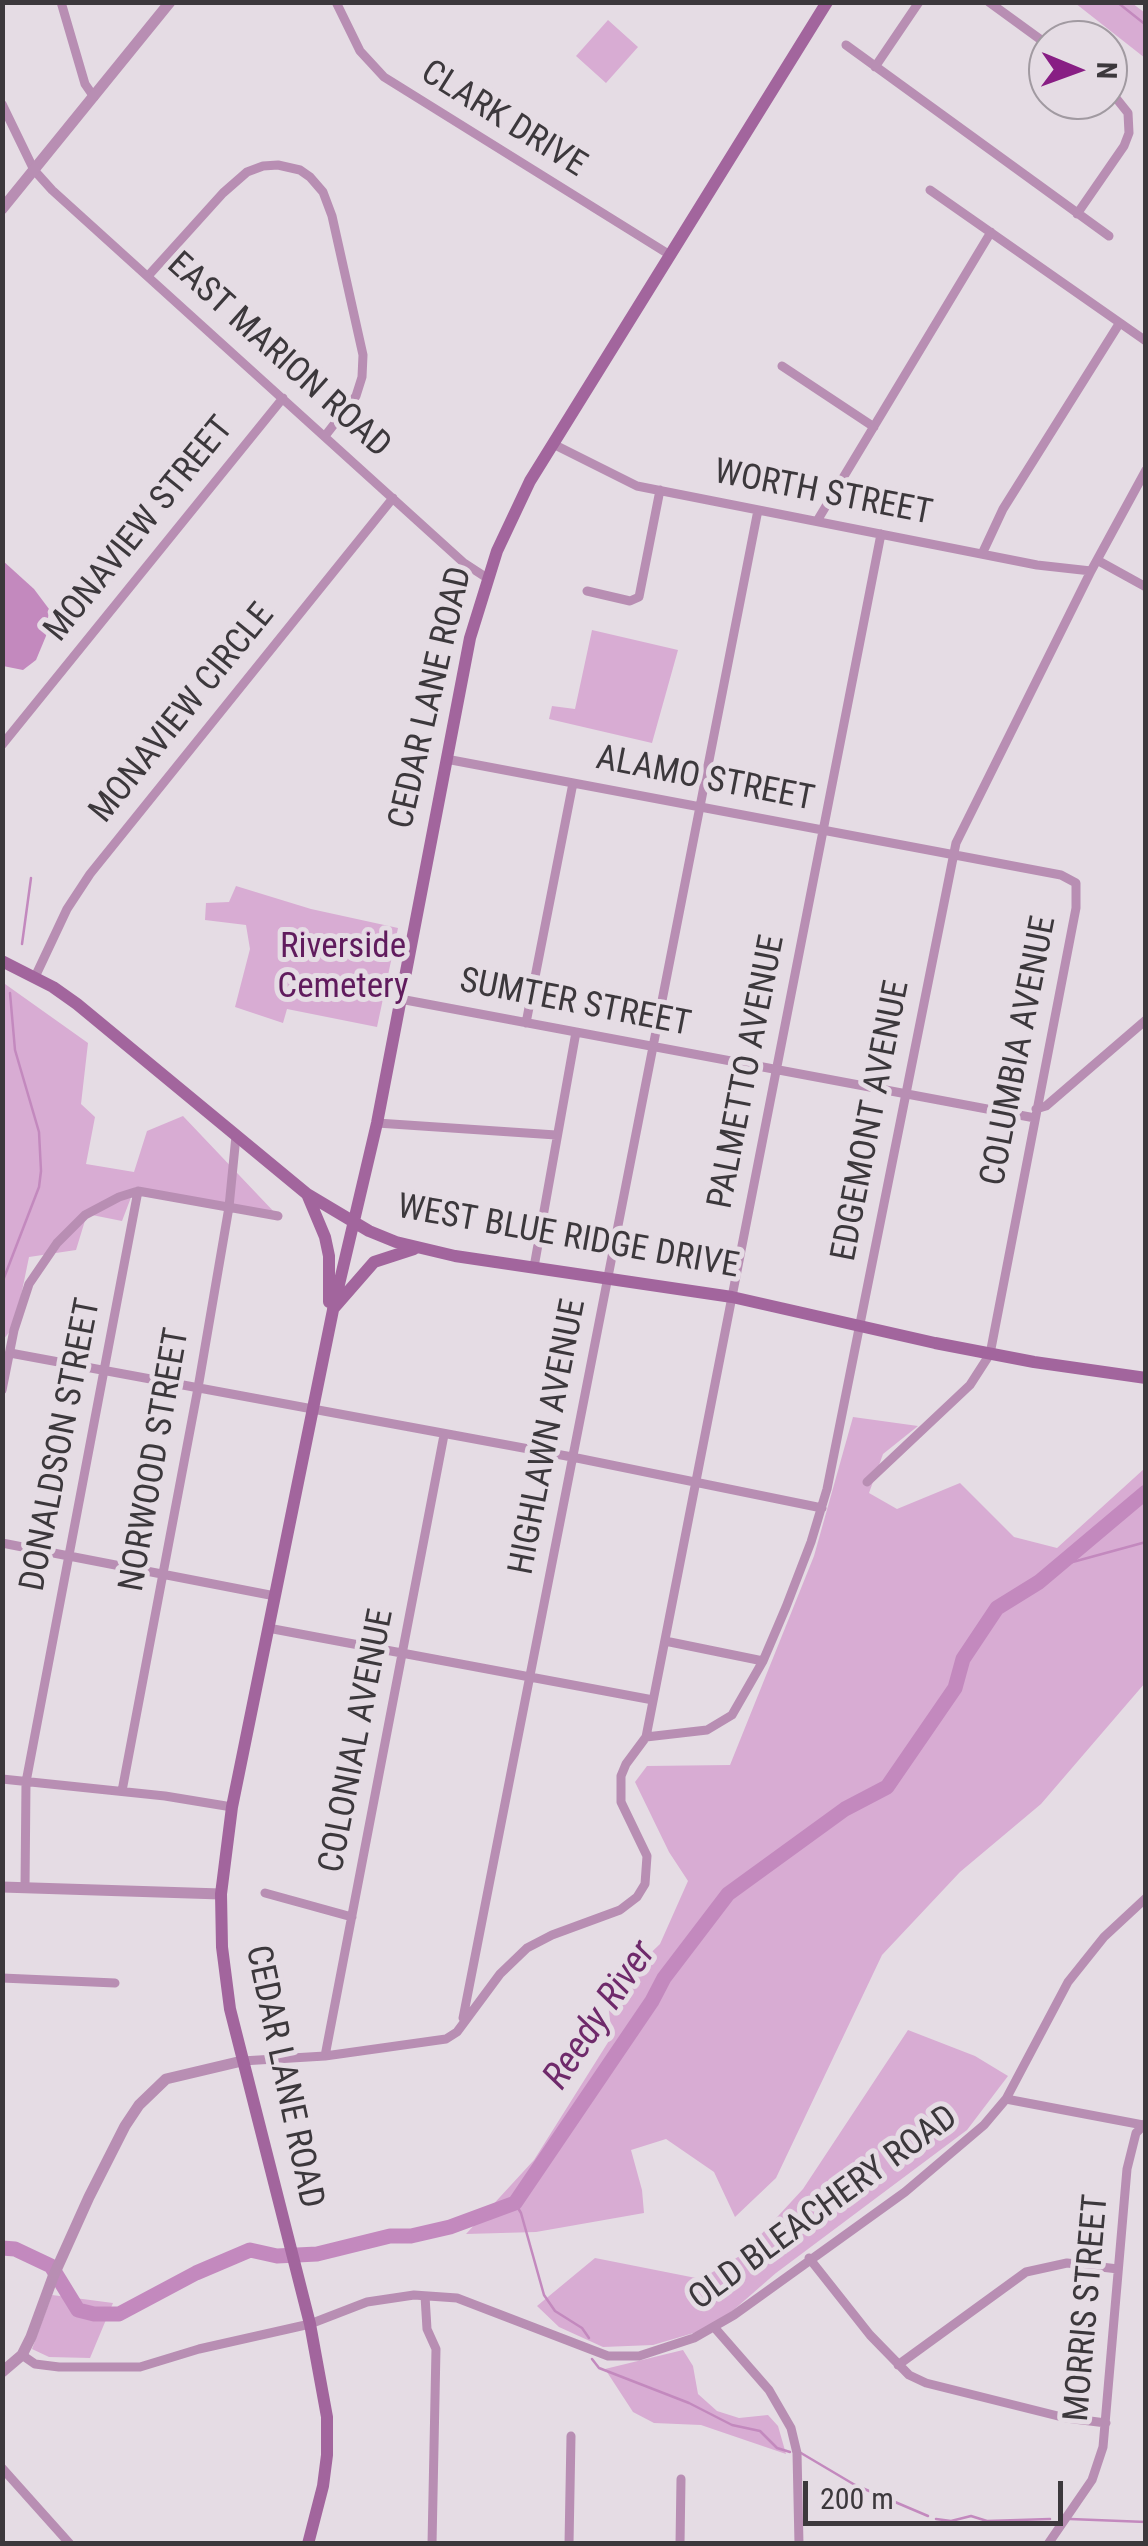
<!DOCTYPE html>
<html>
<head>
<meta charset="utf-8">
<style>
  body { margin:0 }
  #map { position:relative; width:1148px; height:2546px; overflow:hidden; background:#e5dce4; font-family:"Roboto Condensed",sans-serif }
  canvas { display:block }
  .frame { position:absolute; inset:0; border:5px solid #3c383c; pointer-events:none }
  .north { position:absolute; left:1028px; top:20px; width:100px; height:100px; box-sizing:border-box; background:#e5dce4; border:2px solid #a19aa1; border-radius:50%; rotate:91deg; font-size:28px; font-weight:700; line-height:40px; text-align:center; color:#3c383c }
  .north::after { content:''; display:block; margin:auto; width:35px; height:45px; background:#881e84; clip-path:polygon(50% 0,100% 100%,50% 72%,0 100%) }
  .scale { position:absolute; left:803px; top:2481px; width:260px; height:45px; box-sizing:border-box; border:5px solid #3c383c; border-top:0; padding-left:12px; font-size:30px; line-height:35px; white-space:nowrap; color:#3c383c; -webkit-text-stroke:8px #e5dce4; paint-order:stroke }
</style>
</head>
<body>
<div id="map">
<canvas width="1148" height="2546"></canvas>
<div class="frame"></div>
<div class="north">N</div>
<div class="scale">200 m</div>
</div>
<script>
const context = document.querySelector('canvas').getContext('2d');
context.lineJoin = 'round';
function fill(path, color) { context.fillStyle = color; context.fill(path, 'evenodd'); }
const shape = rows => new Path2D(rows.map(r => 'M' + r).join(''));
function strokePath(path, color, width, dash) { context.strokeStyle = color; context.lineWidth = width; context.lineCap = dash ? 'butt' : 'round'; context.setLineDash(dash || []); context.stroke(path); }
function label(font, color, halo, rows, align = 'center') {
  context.font = font + ' "Roboto Condensed",sans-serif'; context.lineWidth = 10; context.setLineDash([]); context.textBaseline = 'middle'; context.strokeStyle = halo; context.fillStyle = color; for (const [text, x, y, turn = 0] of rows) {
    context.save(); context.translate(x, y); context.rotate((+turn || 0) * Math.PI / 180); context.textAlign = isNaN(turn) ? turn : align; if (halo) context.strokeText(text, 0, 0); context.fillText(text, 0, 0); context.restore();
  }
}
fill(shape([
  [1075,3,1132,3,1145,13,1145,58],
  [608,20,638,47,606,83,576,56],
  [592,630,678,650,652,743,549,719,552,706,575,709],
  [236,886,311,909,398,928,377,1027,287,1009,283,1023,235,1007,250,949,246,925,205,920,206,903,229,902],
  [5,984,88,1043,81,1104,95,1117,86,1164,134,1172,147,1131,183,1116,276,1214,135,1187,122,1221,87,1214,76,1250,29,1257,15,1325,3,1340],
  [853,1417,918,1426,883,1454,869,1493,897,1509,960,1483,1014,1537,1057,1548,1145,1468,1145,1683,1041,1804,960,1872,882,1955,776,2178,735,2217,714,2172,666,2139,631,2150,642,2190,644,2213,536,2232,466,2234,534,2160,612,2036,607,1995,660,1944,688,1881,669,1852,635,1782,647,1766,730,1765,814,1556],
  [908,2030,975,2056,1008,2076,967,2130,776,2273,714,2327,653,2345,603,2347,559,2327,537,2306,595,2258,701,2279,743,2254,803,2189],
  [52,2295,113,2303,90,2358,49,2357,32,2349],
  [683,2350,693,2366,698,2394,717,2411,739,2418,768,2415,778,2426,786,2454,701,2425,654,2423,633,2412,605,2369]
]), '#d8acd3');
fill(shape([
  [2,560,34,589,49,609,46,636,36,660,23,670,3,666]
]), '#c389be');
strokePath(shape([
  [1117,2,1146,25],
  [22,944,31,878],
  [2,1283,39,1187,41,1171,39,1132,15,1050,10,993],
  [1058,1566,1146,1542],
  [515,2203,521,2213,544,2295,555,2311,582,2328,589,2338],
  [592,2359,599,2368,689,2403,732,2425,760,2431,777,2448,790,2452],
  [801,2453,855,2485,928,2516],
  [936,2519,951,2521,971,2516,987,2521,1050,2519],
  [1070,2519,1146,2522]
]), '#c389be', 2.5);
strokePath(shape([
  [2,2248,15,2249,51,2266,78,2310,94,2314,119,2314,196,2273,250,2250,277,2256,317,2254,390,2236,411,2236,450,2227,515,2203,652,2001,664,1978,728,1894,845,1809,887,1787,955,1688,963,1659,997,1608,1039,1582,1146,1492]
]), '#c389be', 15);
strokePath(shape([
  [61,2,85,84,94,97],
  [336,2,360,51,384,77,670,255],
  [989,2,1048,45],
  [846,45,1109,236],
  [875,67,919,2],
  [2,104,34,170,52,190,464,563,487,578],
  [930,190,1146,341],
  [1077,214,1124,146,1129,133,1128,113,1108,88],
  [148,276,223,193,247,172,263,166,278,165,300,170,310,177,323,192,332,216,363,355,362,377,356,396,325,436],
  [782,366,874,427],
  [553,444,637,486,1037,565,1091,571],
  [817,521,991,232],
  [982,554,1003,509,1119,324],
  [1097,560,1146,587],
  [587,591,630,601,639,597,660,490],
  [2,745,283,398],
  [446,759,1061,875,1076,883,1076,908,990,1354,970,1385,867,1482],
  [35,977,67,909,90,874,393,498],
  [400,999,1035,1118],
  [526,1023,573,783],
  [1036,1109,1046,1106,1146,1020],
  [377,1123,556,1135],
  [534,1267,576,1032],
  [10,1353,572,1457,822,1508],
  [2,1390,14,1330,29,1284,57,1243,85,1215,119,1197,138,1191,278,1216],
  [2,1543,275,1596],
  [268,1628,653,1700],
  [665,1641,763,1661],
  [646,1737,707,1730,732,1715,763,1661,786,1607,811,1542,827,1489,956,843,1091,571,1146,470],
  [2,1779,165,1796,232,1807],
  [122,1791,198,1388,229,1207,236,1136],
  [25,1888,26,1782,138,1191],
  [265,1893,352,1917],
  [2,1978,115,1983],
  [463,2018,758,510],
  [325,2056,444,1435],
  [242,2061,325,2056,446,2039,457,2032,500,1974,527,1948,552,1935,620,1910,637,1897,645,1884,647,1856,621,1802,621,1776,626,1764,646,1737,881,534],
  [1006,2099,1143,2125],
  [809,2258,870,2335,909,2375,926,2383,1066,2418,1106,2423],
  [425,2296,427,2329,436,2349,432,2544],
  [714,2327,769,2390,791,2428,797,2453,799,2544],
  [22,2355,35,2364,59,2367,140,2367,199,2349,310,2324,367,2302,414,2295,457,2298,608,2356,639,2356,694,2338,734,2315,905,2192,984,2125,1006,2099,1068,1982,1104,1937,1146,1898],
  [898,2365,1026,2272,1067,2263,1118,2269],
  [2,2468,70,2544],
  [569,2544,571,2436],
  [680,2544,681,2479],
  [1048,2544,1092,2480,1103,2447,1127,2169,1136,2133,1146,2123]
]), '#b88eb3', 9);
strokePath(shape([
  [2,209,170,2],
  [2,1887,221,1894],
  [2,2372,22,2355,31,2337,53,2277,89,2197,125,2126,139,2105,166,2079,242,2061]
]), '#b88eb3', 11);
strokePath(shape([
  [2,961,53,987,77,1004,307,1194,369,1231,396,1242,455,1256,732,1297,935,1343,1034,1362,1146,1378],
  [307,1194,325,1237,329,1256,329,1302],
  [333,1309,374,1262,414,1249],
  [308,2544,323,2486,327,2455,327,2417,310,2324,230,2009,222,1947,221,1894,232,1807,333,1310,377,1123,470,638,497,551,530,481,827,2]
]), '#a2659d', 12);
label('35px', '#3c383c', '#e5dce4', [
  ["CLARK DRIVE",503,120,32],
  ["EAST MARION ROAD",278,356,42],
  ["WORTH STREET",823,494,11],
  ["MONAVIEW STREET",140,530,-51],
  ["CEDAR LANE ROAD",432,698,-77],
  ["MONAVIEW CIRCLE",183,714,-51],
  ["ALAMO STREET",705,780,11],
  ["SUMTER STREET",575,1004,11],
  ["COLUMBIA AVENUE",1020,1051,-79],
  ["PALMETTO AVENUE",748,1072,-79],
  ["EDGEMONT AVENUE",872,1121,-79],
  ["WEST BLUE RIDGE DRIVE",568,1238,10],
  ["HIGHLAWN AVENUE",549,1437,-79],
  ["DONALDSON STREET",62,1445,-79],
  ["NORWOOD STREET",156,1460,-80],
  ["COLONIAL AVENUE",358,1741,-79],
  ["CEDAR LANE ROAD",283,2077,78],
  ["OLD BLEACHERY ROAD",824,2209,-36],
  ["MORRIS STREET",1088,2308,-85]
]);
label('35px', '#601b5d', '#e5dce4', [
  ["Riverside",343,948],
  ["Cemetery",343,988]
]);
label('italic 38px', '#6f2a6b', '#e5dce4', [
  ["Reedy River",601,2016,-56]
]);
</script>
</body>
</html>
